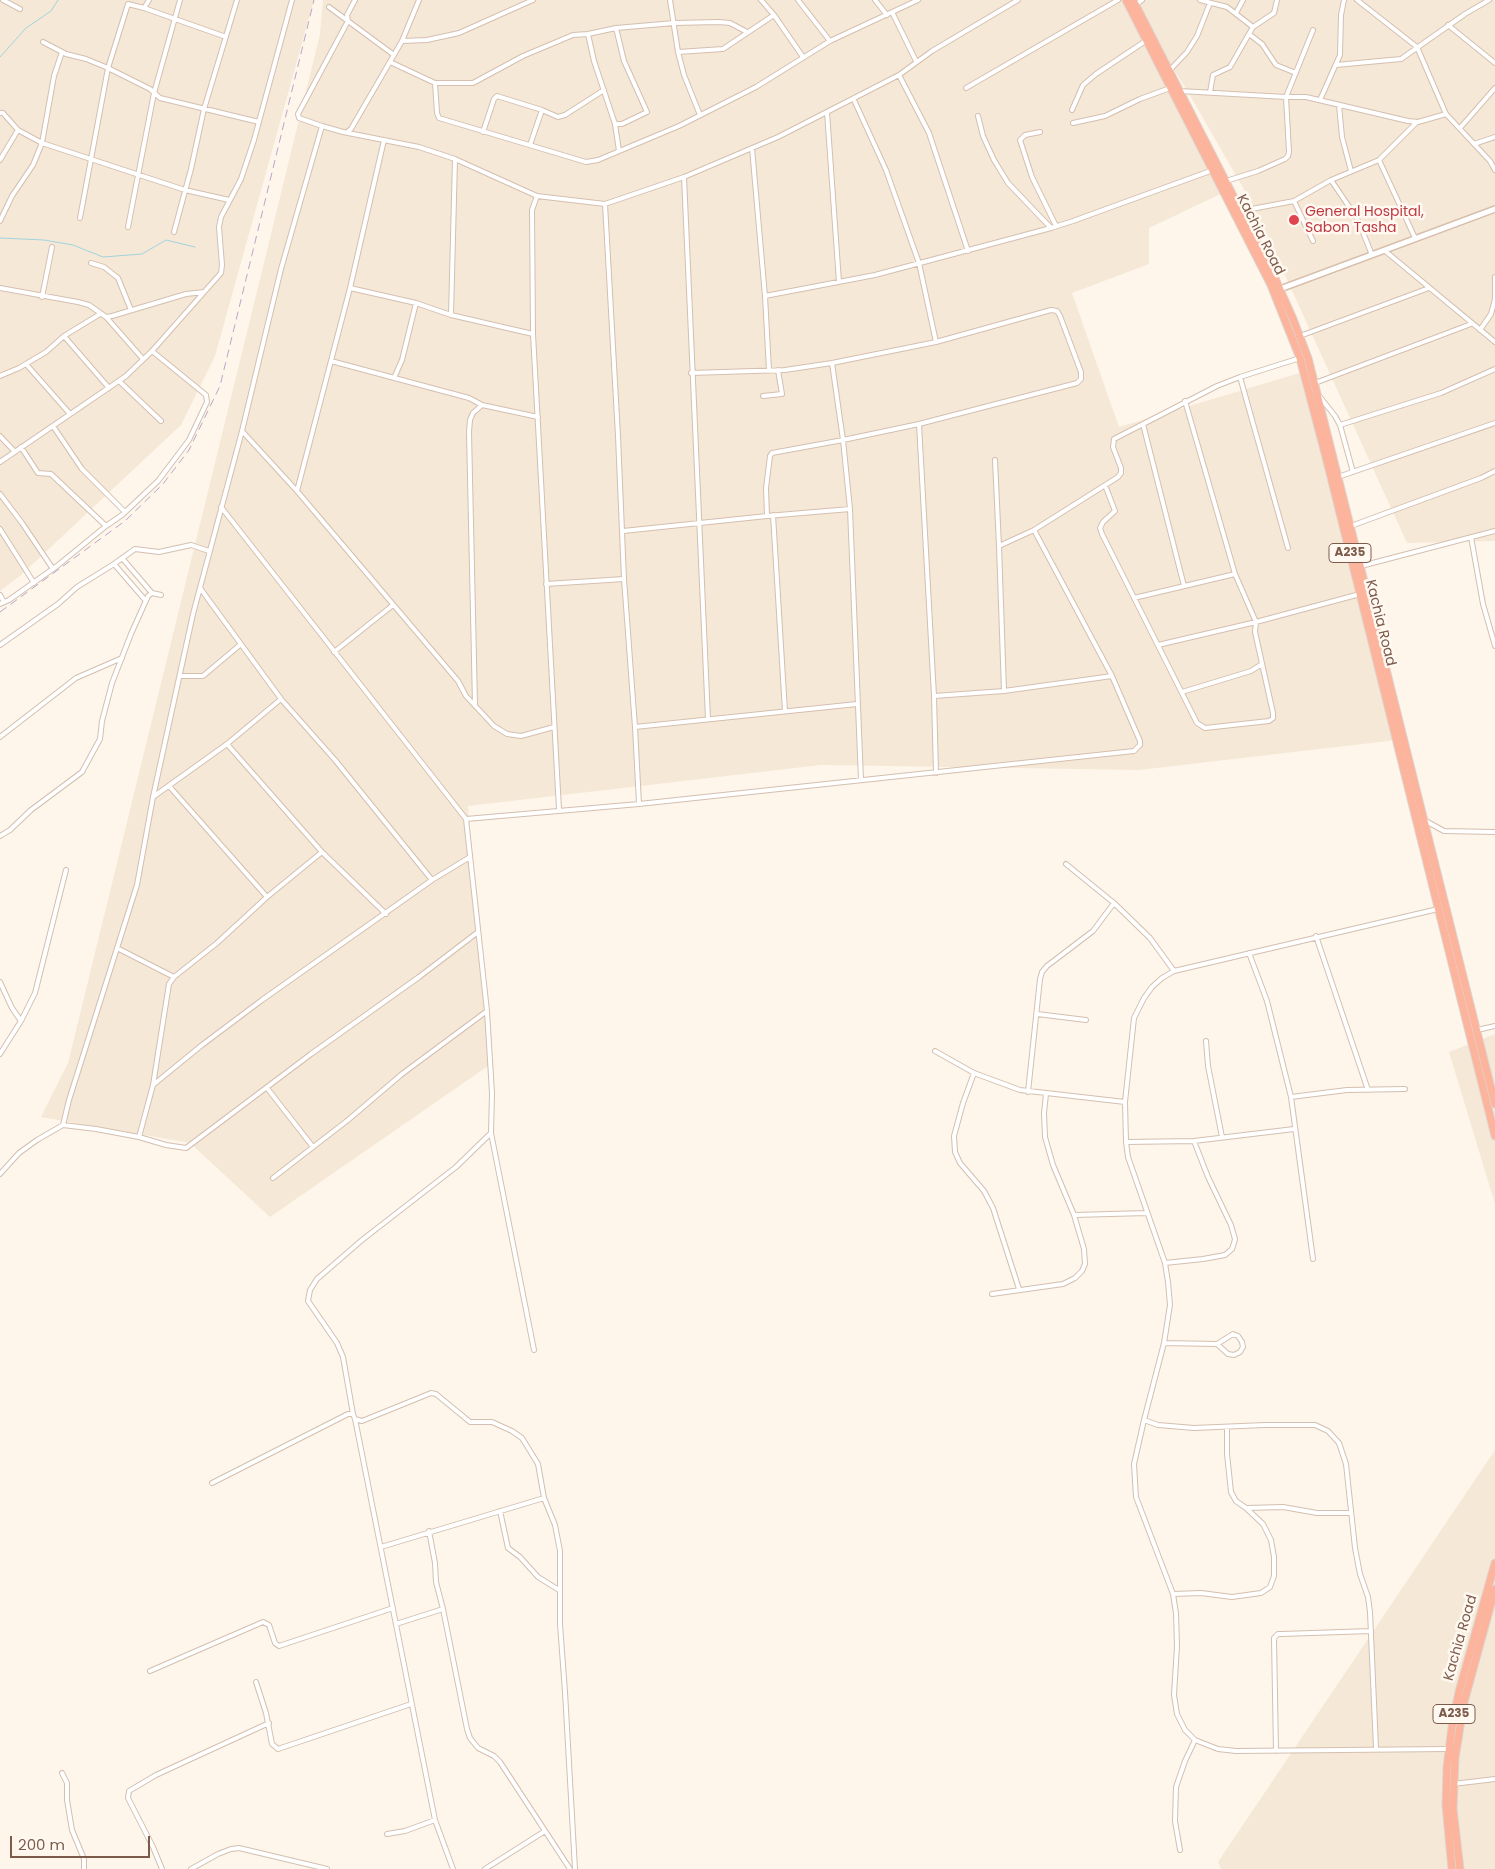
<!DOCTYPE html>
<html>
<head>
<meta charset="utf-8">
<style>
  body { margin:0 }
  #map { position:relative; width:1495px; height:1869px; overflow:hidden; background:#fef6ea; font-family:Poppins,sans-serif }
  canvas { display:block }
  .scale { position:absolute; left:10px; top:1836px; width:140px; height:22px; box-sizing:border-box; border:2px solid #7c5b4a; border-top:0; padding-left:6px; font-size:15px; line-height:18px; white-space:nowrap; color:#7c5b4a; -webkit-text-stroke:4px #fff9f2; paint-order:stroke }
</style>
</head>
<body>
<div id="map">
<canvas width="1495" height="1869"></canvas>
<div class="scale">200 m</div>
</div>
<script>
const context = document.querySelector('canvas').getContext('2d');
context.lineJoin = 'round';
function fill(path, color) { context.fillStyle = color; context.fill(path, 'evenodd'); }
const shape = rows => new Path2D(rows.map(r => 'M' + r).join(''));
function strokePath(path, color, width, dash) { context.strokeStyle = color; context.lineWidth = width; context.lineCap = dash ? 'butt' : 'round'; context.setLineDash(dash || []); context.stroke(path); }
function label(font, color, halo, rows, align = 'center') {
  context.font = font + ' Poppins,sans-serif'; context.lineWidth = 5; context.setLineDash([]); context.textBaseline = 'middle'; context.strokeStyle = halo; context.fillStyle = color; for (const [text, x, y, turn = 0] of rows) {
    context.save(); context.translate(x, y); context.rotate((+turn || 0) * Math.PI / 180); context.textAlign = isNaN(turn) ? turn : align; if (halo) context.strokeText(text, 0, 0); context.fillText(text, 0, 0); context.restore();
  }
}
fill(shape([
  [0,0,314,0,215,356,181,425,21,575,0,591],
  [323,0,1127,0,1233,188,1149,228,1149,264,1072,293,1119,427,1313,369,1397,740,1139,770,821,765,468,806,491,1064,270,1217,190,1143,41,1117,68,1063,320,34],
  [1134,0,1495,0,1495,541,1407,543,1253,205,1188,92,1153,36],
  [1495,1034,1495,1204,1449,1052],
  [1495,1450,1495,1869,1221,1869,1218,1862]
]), '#f6e8d7');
strokePath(shape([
  [0,57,26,28,51,11,58,0],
  [0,238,44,240,73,245,103,257,142,254,166,240,195,247]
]), '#a1d4dd', 1);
const street = shape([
  [3,0,20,9],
  [670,0,678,52,684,75,700,115],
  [761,0,774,15,803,57],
  [798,0,830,41],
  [875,0,887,15],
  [1200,0,1227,7,1253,27],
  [1357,0,1417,47,1446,114,1490,161,1495,170],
  [1135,5,1142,0],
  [329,7,394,55],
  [144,8,149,0],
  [892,12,916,61],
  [1236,13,1243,0],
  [1448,25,1495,63],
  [588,34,594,61,615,124,619,151],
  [1249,34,1262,44,1276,65,1296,73],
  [402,41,427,40,459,33,533,0],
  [43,42,66,54,86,59,108,68,150,89,160,98,259,122],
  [678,52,723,49,774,15],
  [390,62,435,83,473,83,523,56,573,35,588,34,616,28,674,23,719,22,730,23,747,32],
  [1336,65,1401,59,1465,14,1489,0],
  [1170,70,1187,52,1197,36,1210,3],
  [899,75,929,133,968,251],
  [435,83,437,113,439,118,586,162,598,160,679,126,756,87,830,41,918,0],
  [966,88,1118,0],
  [1180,91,1286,97,1306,97,1408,121,1418,122,1446,114],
  [1210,92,1213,75,1230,67,1253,27,1274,13,1277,0],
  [854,100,886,170,919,263,936,342],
  [1320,100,1340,55,1341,15,1344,0],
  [1339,105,1342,137,1351,171],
  [1072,110,1083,85,1096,74,1147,40],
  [827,112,839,282],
  [0,113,3,113,18,130,42,143,185,190,229,200],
  [978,116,983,136,994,160,1008,183,1051,228],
  [1073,123,1105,116,1140,99,1170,88],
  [615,124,622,124,647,112,624,61,616,28],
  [322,126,299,118,298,114,348,21,347,15,355,0],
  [1460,128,1495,88],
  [347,132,351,129,402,41,419,0],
  [483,132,494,99,497,96,542,110,558,117,565,115,604,90],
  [1040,132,1025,135,1020,140,1032,177,1056,226],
  [1474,144,1495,137],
  [530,145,542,110],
  [752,148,765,296,769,370],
  [0,160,18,130],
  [1379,160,1415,238],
  [684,177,708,719],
  [1331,180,1358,220,1372,255],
  [1226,181,1258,171,1285,159,1288,156,1289,152,1286,97,1313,30],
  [537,196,532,210,533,334,559,809],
  [1294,201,1313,241],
  [605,204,618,436,624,579,635,727,639,804],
  [1241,211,1294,201,1331,180,1379,160,1417,122],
  [80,218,108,68,128,4,144,8,226,37],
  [0,221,12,196,33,165,42,143,54,76,62,52],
  [128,227,154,93,180,0],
  [174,232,191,169,204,109,237,0],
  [1384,250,1495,342],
  [91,263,104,267,118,278,131,310],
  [0,288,78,302,89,305,106,317,112,316,186,294,204,292],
  [350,288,416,303,451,315,533,334],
  [765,296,875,275,1051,228,1073,221,1213,170],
  [42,297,52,247],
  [451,315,455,159],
  [106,317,143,359],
  [1480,330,1491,314,1495,299,1495,277],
  [64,336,109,388],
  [1300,336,1429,288],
  [331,361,469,398,482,405,538,417],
  [832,363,843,440,850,509,861,780],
  [26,364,70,414],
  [691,373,785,370,832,363,936,342,1051,310,1057,311,1060,316,1081,372,1081,379,1077,383,919,424],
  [0,376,19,368,46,352,64,336,100,314],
  [1240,377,1288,548],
  [394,378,402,360,416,303],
  [119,381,161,421],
  [1315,383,1471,324],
  [763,396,782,394,778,370],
  [1320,397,1335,416,1340,425,1353,472],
  [1143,424,1184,586],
  [1340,425,1441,393,1495,369],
  [53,426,82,469,125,512],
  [242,431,297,491,458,681,466,696,494,726,507,734,521,736,554,727],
  [0,436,15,452],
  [21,447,38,473,51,474,106,526],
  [995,460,999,546,1004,691],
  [0,462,126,376,152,351,221,273,222,265,219,227,221,217,241,179,254,140,292,0],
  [1338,477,1495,423],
  [1105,485,1115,511,1103,522,1100,528,1102,534,1197,723,1205,728,1269,721,1273,718,1273,713,1255,632,1256,622,1235,574,1185,401],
  [297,491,350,288,384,140],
  [0,494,22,523,53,569],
  [221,507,466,819,639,804,1134,751,1140,745,1140,741,1112,676,1034,530,1118,477,1121,473,1121,468,1113,447,1114,439,1217,386,1240,377,1300,358],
  [773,515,785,711],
  [767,516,766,488,770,456,772,453,843,440,919,424,934,696,936,773],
  [1351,526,1481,478,1495,471],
  [0,529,34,583],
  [623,531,767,516,850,509],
  [1471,537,1483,604,1495,646],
  [999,546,1034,530],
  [122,558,152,593],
  [114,564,135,549,159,552,191,545,209,551],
  [1361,566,1495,531],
  [546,584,624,579],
  [200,588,281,699,335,760,432,880],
  [0,595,4,602],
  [1134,598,1235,574],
  [0,604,9,600,57,566,106,526,122,515,158,481,189,440,207,402,206,395,152,351],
  [0,645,58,604,77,587,114,564,146,601],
  [1158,645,1256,622,1360,594],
  [334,652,393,605],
  [180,676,203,676,241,644],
  [1182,692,1251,671,1262,664],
  [934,696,1004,691,1112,676],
  [475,705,469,432,470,420,473,413,482,405],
  [635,727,857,704],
  [0,737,76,678,122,658],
  [227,744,322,852,386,914],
  [169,786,267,897],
  [153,797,227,744,281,699],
  [466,819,487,1011,492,1093,491,1133,456,1167,362,1240,317,1279,310,1290,308,1301,337,1343,343,1357,353,1414,355,1419,362,1421,431,1393,436,1394,470,1422,492,1422,512,1431,522,1438,538,1464,544,1498,555,1525,560,1551,560,1624,565,1692,575,1869],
  [1424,820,1444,831,1495,832],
  [0,836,10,830,31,810,82,772,100,739,102,721,112,683,131,634,148,596,152,593,161,595],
  [1066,864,1114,903,1150,938,1174,971],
  [1438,909,1174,971,1162,978,1152,987,1144,998,1134,1018,1125,1102,1126,1142,1128,1157,1165,1263,1168,1282,1170,1305,1164,1343,1144,1420,1134,1464,1136,1497,1173,1594,1176,1613,1177,1646,1174,1695,1177,1714,1185,1730,1195,1740,1218,1749,1236,1751,1449,1749],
  [1316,936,1368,1090],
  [117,948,174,977],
  [1249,953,1267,1001,1291,1097,1313,1259],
  [0,982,12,1008,21,1021,0,1054],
  [1037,1014,1086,1020],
  [21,1021,35,993,66,870],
  [1477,1030,1495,1026],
  [1206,1041,1208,1066,1222,1137],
  [935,1051,974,1073,1020,1090,1125,1102],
  [974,1073,963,1103,954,1136,955,1152,960,1163,984,1191,993,1208,1019,1289],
  [153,1085,169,984,174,977,217,943,267,897,322,852],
  [267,1088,313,1147],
  [1028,1092,1040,979,1042,972,1047,966,1093,931,1114,903],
  [1291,1097,1347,1090,1405,1089],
  [63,1125,69,1100,137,885,153,797,193,614,242,431,281,269,322,126,343,132,419,147,455,159,537,196,605,204,684,177,778,137,899,75,932,51,1018,0],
  [491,1133,534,1350],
  [139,1137,153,1085,202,1045,262,1000,432,880,470,857],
  [1126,1142,1194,1141,1294,1129],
  [0,1174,19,1153,37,1140,63,1125,96,1129,139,1137,166,1145,186,1148,311,1054,419,977,478,932],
  [273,1178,348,1120,402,1074,487,1011],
  [1074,1215,1147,1213],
  [1165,1263,1203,1259,1225,1255,1232,1249,1234,1243,1235,1239,1231,1225,1208,1177,1194,1141],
  [992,1294,1063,1284,1075,1278,1082,1271,1085,1264,1084,1249,1074,1215,1053,1165,1045,1137,1044,1113,1046,1094],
  [1164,1343,1217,1344,1233,1334,1238,1336,1242,1342,1243,1347,1240,1352,1234,1355,1228,1354,1217,1344],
  [355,1419,435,1820,453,1869],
  [1144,1420,1158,1425,1194,1428,1265,1425,1315,1425,1328,1431,1339,1443,1346,1464,1355,1548,1360,1574,1368,1597,1370,1612,1376,1748],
  [212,1483,348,1414,353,1414],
  [1246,1508,1283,1507,1317,1513,1351,1513],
  [500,1511,508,1548,520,1557,538,1577,559,1590],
  [429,1531,435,1563,436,1582,443,1609,467,1729,470,1738,478,1748,494,1756,500,1762,570,1869],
  [381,1547,544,1498],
  [1173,1594,1201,1593,1232,1597,1261,1593,1270,1587,1274,1576,1274,1557,1271,1540,1263,1524,1246,1508,1236,1501,1231,1492,1227,1454,1227,1427],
  [396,1624,443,1609],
  [150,1671,263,1622,269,1625,275,1643,279,1646,393,1608],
  [256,1682,266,1713,272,1744,278,1749,411,1704],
  [1276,1751,1274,1638,1278,1634,1282,1634,1371,1631],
  [62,1773,67,1783,67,1800,72,1830,84,1859,84,1869],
  [1453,1784,1495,1779],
  [387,1834,405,1831,435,1820],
  [1180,1850,1175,1821,1176,1787,1185,1761,1195,1740],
  [162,1869,153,1847,128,1798,129,1791,156,1775,269,1723],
  [191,1869,218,1854,231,1849,239,1848,327,1869],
  [485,1869,545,1831]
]);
const secondary = shape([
  [1280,289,1495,209]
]);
const highway = shape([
  [1126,0,1271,285,1300,358,1326,457,1495,1136],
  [1133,0,1273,274,1293,319,1308,358,1495,1104],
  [1452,1869,1446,1805,1447,1767,1452,1727,1459,1692,1495,1563],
  [1460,1869,1453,1809,1455,1758,1464,1702,1495,1589]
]);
strokePath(street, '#d4bfb0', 6);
strokePath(secondary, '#d8bfad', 8);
strokePath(highway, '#ddd4d0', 9);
strokePath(street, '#fff', 4);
strokePath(secondary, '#fff', 5);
strokePath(highway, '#fcb49d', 7);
strokePath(shape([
  [0,612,125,521,163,484,189,450,220,386,314,0]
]), '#b9a5ca', 1, [8, 5]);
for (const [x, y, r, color] of [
  [1294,220,6,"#e0444e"]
]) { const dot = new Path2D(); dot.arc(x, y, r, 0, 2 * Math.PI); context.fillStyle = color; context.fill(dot); strokePath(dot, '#fff9f2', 2); }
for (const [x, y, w] of [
  [1350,553,42],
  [1454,1714,42]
]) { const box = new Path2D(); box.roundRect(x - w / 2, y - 9.5, w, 19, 4); context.fillStyle = '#fff9f2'; context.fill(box); strokePath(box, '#7c5b4a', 1); }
label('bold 12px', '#7c5b4a', null, [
  ["A235",1350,553],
  ["A235",1454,1714]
]);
label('14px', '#be3a42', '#fff9f2', [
  ["General Hospital,",1305,212],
  ["Sabon Tasha",1305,228]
], 'left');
label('14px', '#7c5b4a', '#fff9f2', [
  ["Kachia Road",1260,235,63],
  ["Kachia Road",1380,623,76],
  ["Kachia Road",1461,1638,-74]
]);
</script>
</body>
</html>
